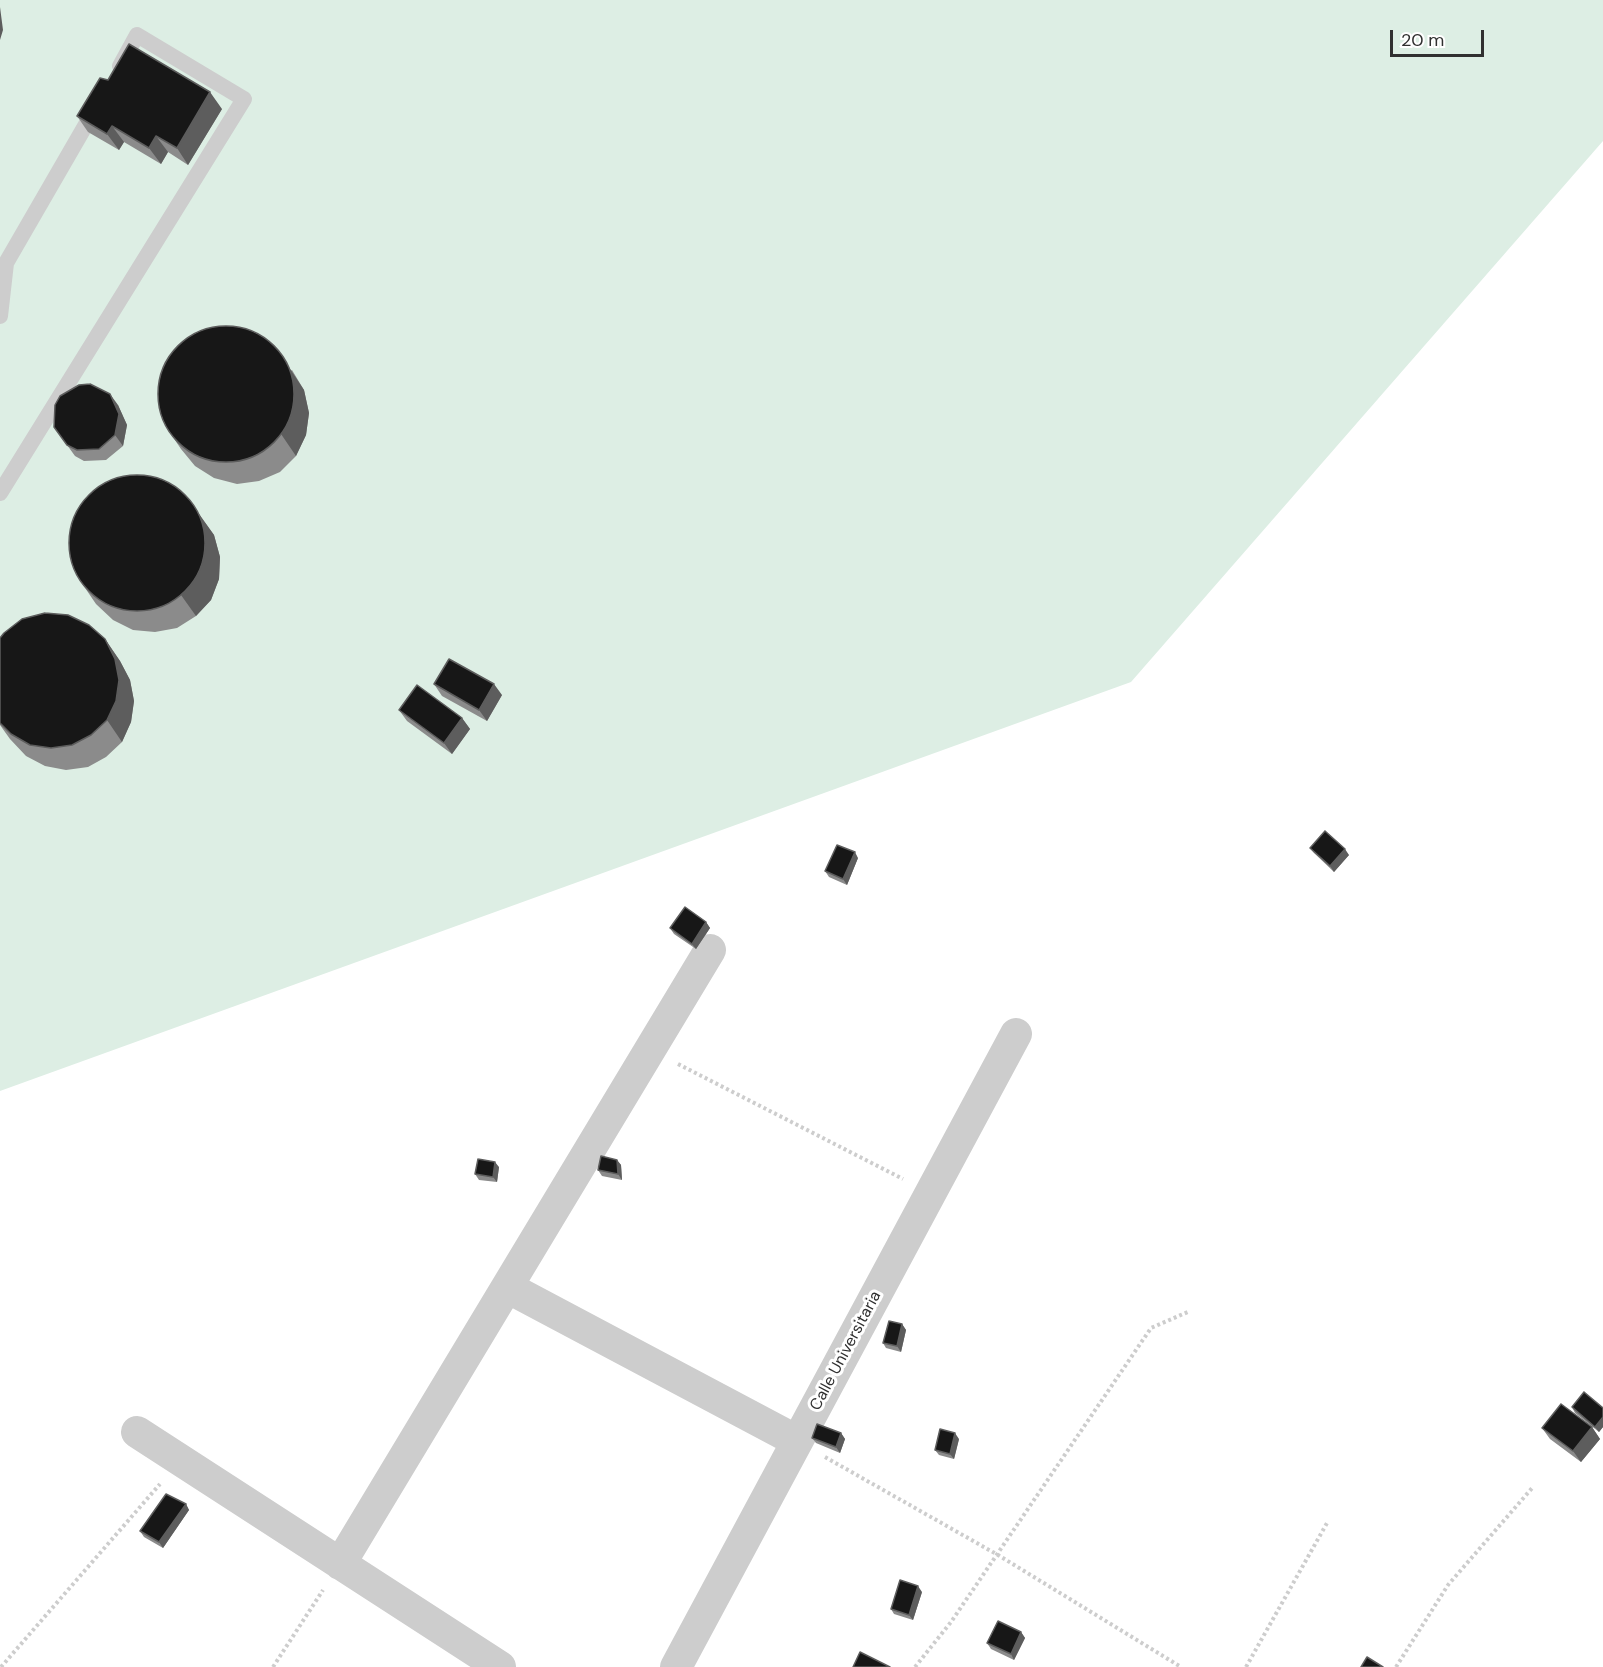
<!DOCTYPE html>
<html>
<head>
<meta charset="utf-8">
<style>
  body { margin:0 }
  #map { position:relative; width:1603px; height:1667px; overflow:hidden; background:#fff; font-family:"DM Sans",sans-serif }
  canvas { display:block }
  .scale { position:absolute; left:1390px; top:30px; width:94px; height:27px; box-sizing:border-box; border:3px solid #303030; border-top:0; padding-left:8px; font-size:18px; line-height:21px; white-space:nowrap; color:#303030; -webkit-text-stroke:4px #fff; paint-order:stroke }
</style>
</head>
<body>
<div id="map">
<canvas width="1603" height="1667"></canvas>
<div class="scale">20 m</div>
</div>
<script>
const context = document.querySelector('canvas').getContext('2d');
context.lineJoin = 'round';
function fill(path, color) { context.fillStyle = color; context.fill(path, 'evenodd'); }
const shape = rows => new Path2D(rows.map(r => 'M' + r).join(''));
function strokePath(path, color, width, dash) { context.strokeStyle = color; context.lineWidth = width; context.lineCap = dash ? 'butt' : 'round'; context.setLineDash(dash || []); context.stroke(path); }
function label(font, color, halo, rows, align = 'center') {
  context.font = font + ' "DM Sans",sans-serif'; context.lineWidth = 6; context.setLineDash([]); context.textBaseline = 'middle'; context.strokeStyle = halo; context.fillStyle = color; for (const [text, x, y, turn = 0] of rows) {
    context.save(); context.translate(x, y); context.rotate((+turn || 0) * Math.PI / 180); context.textAlign = isNaN(turn) ? turn : align; if (halo) context.strokeText(text, 0, 0); context.fillText(text, 0, 0); context.restore();
  }
}
fill(shape([
  [0,0,1603,0,1603,141,1131,682,0,1091]
]), '#ddeee4');
strokePath(shape([
  [678,1064,903,1179],
  [825,1457,998,1555,1181,1667],
  [1,1667,160,1484],
  [273,1667,323,1590],
  [915,1667,951,1622,1151,1328,1190,1311],
  [1246,1667,1327,1523],
  [1396,1667,1448,1585,1533,1487]
]), '#cdcdcd', 4, [3, 3]);
strokePath(shape([
  [0,316,6,263,95,109],
  [0,493,244,99,137,35,120,66]
]), '#cdcdcd', 16);
strokePath(shape([
  [507,1287,797,1441],
  [137,1432,500,1667],
  [340,1564,710,950],
  [676,1667,1016,1034]
]), '#cdcdcd', 32);
fill(shape([
  [222,109,188,165,168,152,161,164,124,142,119,150,88,132,77,116],
  [292,370,304,390,309,413,306,435,296,456,280,472,259,481,237,484,214,478,195,466,181,449,166,427],
  [118,405,127,425,123,446,106,460,84,461,75,456,54,427],
  [199,514,214,535,220,557,219,579,211,600,196,616,177,628,155,632,133,630,113,620,96,604,81,582],
  [0,638,105,639,120,661,130,680,134,701,131,722,122,742,106,757,88,767,66,770,45,766,26,756,10,739,0,725],
  [434,684,502,695,487,721,442,696],
  [399,710,462,718,470,729,452,754,407,721],
  [1310,848,1349,855,1334,872,1314,853],
  [858,858,847,885,829,877,825,871],
  [706,922,710,928,696,949,674,934,670,928],
  [617,1160,621,1165,622,1180,602,1176,598,1170],
  [499,1167,497,1182,479,1180,475,1174],
  [902,1324,906,1330,901,1352,886,1348,883,1343],
  [1572,1407,1603,1408,1603,1427,1599,1432,1575,1413],
  [1592,1427,1600,1439,1581,1462,1550,1439,1542,1428],
  [841,1433,845,1439,840,1453,816,1443,812,1438],
  [959,1439,954,1459,939,1455,935,1450],
  [186,1504,189,1510,163,1548,144,1537,140,1531],
  [922,1592,913,1620,894,1614,891,1609],
  [1021,1632,1025,1638,1014,1660,991,1649,987,1643]
]), '#8b8b8b');
fill(shape([
  [0,7,3,30,0,40],
  [210,92,222,109,188,165,177,148],
  [112,126,124,142,119,150,107,134],
  [156,136,168,152,161,164,149,148],
  [277,349,304,390,309,413,306,435,296,456,281,434],
  [110,394,118,405,127,425,123,446,115,435],
  [199,514,214,535,220,557,219,579,211,600,196,616,181,595],
  [105,639,120,661,130,680,134,701,131,722,122,742,107,720],
  [494,684,502,695,487,721,479,710],
  [462,718,470,729,452,754,444,743],
  [1345,849,1349,855,1334,872,1330,866],
  [855,852,858,858,847,885,843,879],
  [706,922,710,928,696,949,692,944],
  [617,1160,621,1165,622,1180,618,1174],
  [495,1162,499,1167,497,1182,493,1177],
  [902,1324,906,1330,901,1352,897,1346],
  [1603,1417,1603,1427,1599,1432,1595,1427],
  [1592,1427,1600,1439,1581,1462,1573,1451],
  [841,1433,845,1439,840,1453,836,1447],
  [955,1433,959,1439,954,1459,950,1454],
  [186,1504,189,1510,163,1548,159,1542],
  [918,1586,922,1592,913,1620,909,1615],
  [1021,1632,1025,1638,1014,1660,1011,1654]
]), '#5d5d5d');
const building = shape([
  [129,44,210,92,177,148,156,136,149,148,112,126,107,134,77,116,100,78,108,80,129,44],
  '158 394a68 68 0 1 1 136 0a68 68 0 1 1-136 0Z',
  [90,384,110,394,119,414,115,435,99,449,77,450,67,445,54,427,55,405,60,396,79,385,90,384],
  '69 543a68 68 0 1 1 136 0a68 68 0 1 1-136 0Z',
  [45,613,68,615,89,625,105,639,115,659,119,680,116,701,107,720,91,735,72,745,51,748,30,745,11,734,0,723,0,638,4,633,22,619,45,613],
  [449,659,494,684,479,710,434,684,449,659],
  [417,685,462,718,444,743,399,710,417,685],
  [1325,831,1345,849,1330,866,1310,848,1325,831],
  [837,845,855,852,843,879,825,871,837,845],
  [685,907,706,922,692,944,670,928,685,907],
  [601,1156,617,1160,618,1174,598,1170,601,1156],
  [478,1159,495,1162,493,1177,475,1174,478,1159],
  [889,1321,902,1324,897,1346,883,1343,889,1321],
  [1584,1392,1603,1408,1603,1417,1595,1427,1572,1407,1584,1392],
  [1561,1404,1592,1427,1573,1451,1542,1428,1561,1404],
  [817,1424,841,1433,836,1447,812,1438,817,1424],
  [940,1429,955,1433,950,1454,935,1450,940,1429],
  [166,1494,186,1504,159,1542,140,1531,166,1494],
  [900,1580,918,1586,909,1615,891,1609,900,1580],
  [998,1621,1021,1632,1011,1654,987,1643,998,1621],
  [860,1652,890,1667,853,1667,860,1652],
  [1367,1657,1383,1667,1361,1667,1367,1657]
]);
fill(building, '#171717');
strokePath(building, '#5d5d5d', 1.5);
label('16px', '#303030', '#fff', [
  ["Calle Universitaria",846,1351,-62]
]);
</script>
</body>
</html>
